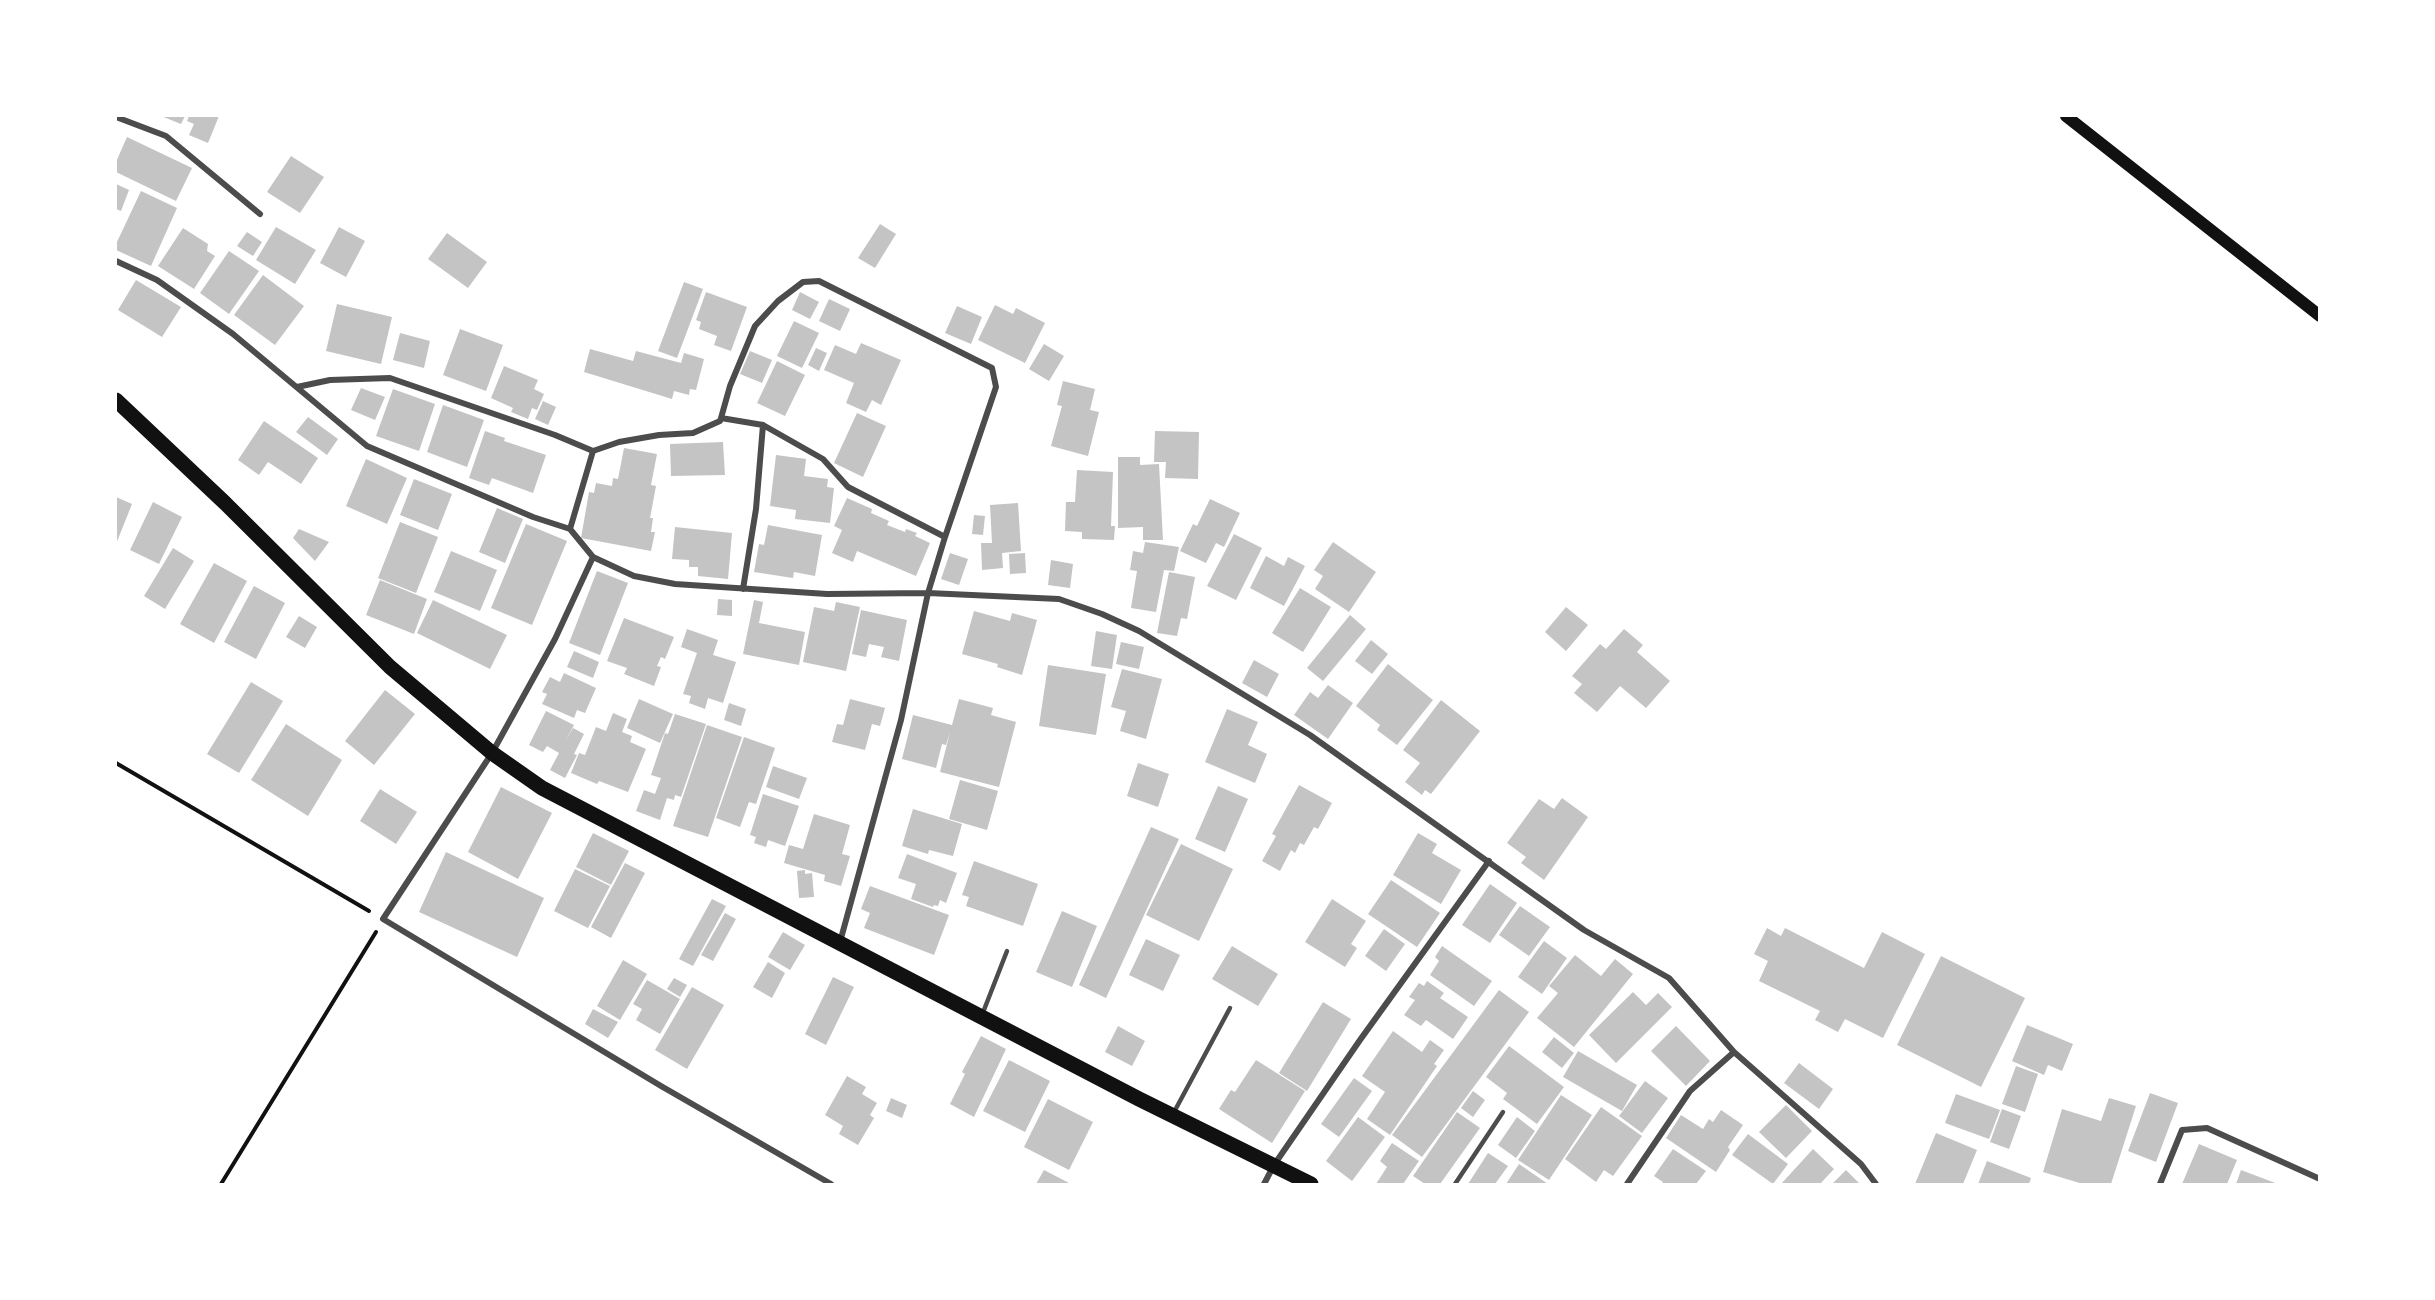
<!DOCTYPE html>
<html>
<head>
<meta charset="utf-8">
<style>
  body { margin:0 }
  #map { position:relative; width:2435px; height:1300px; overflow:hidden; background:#fff; font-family:Cabin,sans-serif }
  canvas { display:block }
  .frame { position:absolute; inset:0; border:117px solid #fff; pointer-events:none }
</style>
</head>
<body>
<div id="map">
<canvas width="2435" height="1300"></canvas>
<div class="frame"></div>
</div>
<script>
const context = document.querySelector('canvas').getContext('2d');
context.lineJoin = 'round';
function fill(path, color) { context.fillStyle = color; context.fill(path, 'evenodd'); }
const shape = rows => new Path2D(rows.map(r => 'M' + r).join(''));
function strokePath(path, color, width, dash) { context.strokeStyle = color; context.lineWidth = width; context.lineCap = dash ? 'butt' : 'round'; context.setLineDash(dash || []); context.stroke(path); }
fill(shape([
  [161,116,185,116,181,124],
  [189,116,219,116,208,143,189,135,194,124,187,121],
  [127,137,192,168,176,201,116,172,116,162],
  [291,156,324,177,300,213,267,192],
  [116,184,129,190,121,211,116,209],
  [141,191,177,208,151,266,116,250,116,244],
  [880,224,896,234,875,268,858,258],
  [276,227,316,250,295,284,256,260],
  [339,227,365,241,346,277,320,263],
  [183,228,208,244,207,251,215,256,194,289,158,266],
  [247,232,262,242,253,256,237,246],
  [447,233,487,262,468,288,428,259],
  [229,251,259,271,229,314,200,293],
  [263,275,304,306,275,345,234,315],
  [136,280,181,307,162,337,118,310],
  [684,282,703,289,677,358,658,351],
  [706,292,747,307,731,351,714,345,717,336,699,329,701,322,696,320],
  [800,292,819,302,810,319,792,310],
  [829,299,850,309,840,331,819,321],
  [337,304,392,317,381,364,326,351],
  [995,305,1013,314,1016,308,1045,323,1025,363,978,340],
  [957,306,982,317,971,344,945,333],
  [794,321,819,333,802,368,777,356],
  [460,329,503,345,486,391,443,375],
  [400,333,430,341,424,368,393,360],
  [861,343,901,360,881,405,872,400,866,412,846,403,854,383,824,370,835,345,856,354],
  [1044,344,1064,356,1049,381,1029,369],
  [816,348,827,353,819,371,808,365],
  [590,349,633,361,636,351,681,363,684,353,704,359,696,390,690,389,689,395,674,391,672,399,584,372],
  [750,351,772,360,762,383,740,374],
  [777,361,805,375,785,416,757,403],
  [504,366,538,380,534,389,544,394,537,410,532,408,528,419,511,412,513,408,491,398],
  [1063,381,1095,389,1090,410,1099,412,1088,456,1051,446,1062,406,1057,405],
  [361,388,385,397,375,420,351,410],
  [393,389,435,404,419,451,376,436],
  [543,401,556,407,548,425,535,419],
  [443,405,484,420,467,467,427,452],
  [857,413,886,426,863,477,834,463],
  [308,417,338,439,327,455,296,432],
  [264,421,318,458,301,484,268,462,259,475,238,460],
  [485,431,505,438,504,441,546,455,533,493,492,478,489,485,469,478],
  [1155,431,1199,432,1198,479,1165,478,1166,462,1154,462],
  [723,442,725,475,671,476,670,444],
  [624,448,657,454,651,485,656,486,650,518,653,518,651,532,655,532,651,551,581,538,589,492,594,493,596,483,612,486,613,478,618,479],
  [776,455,806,459,804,476,828,479,827,487,834,488,830,523,795,519,796,510,770,506],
  [1118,457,1140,457,1140,465,1159,464,1163,540,1143,540,1143,527,1118,528],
  [366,459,407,478,387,524,346,506],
  [1077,470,1113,472,1111,526,1115,526,1114,540,1082,539,1082,532,1065,531,1066,502,1075,502],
  [414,479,452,494,438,530,400,515],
  [116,497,132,504,116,544],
  [847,498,872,509,871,513,889,521,887,525,905,532,906,529,917,533,915,536,930,543,916,576,857,551,853,562,832,553,842,530,834,526],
  [1210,499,1240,513,1224,547,1216,543,1206,563,1180,551,1193,524,1197,526],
  [153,502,182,517,159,564,130,550],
  [1018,503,1021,551,1002,553,1003,568,982,570,981,543,992,543,990,505],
  [497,508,523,519,505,563,479,552],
  [974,515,985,516,983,535,972,534],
  [400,522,438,537,416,593,378,578],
  [526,524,567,541,532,625,491,608],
  [768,525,822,535,815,576,794,572,793,578,754,572,759,544,764,545],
  [675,527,732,533,728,579,698,576,698,567,689,567,689,560,672,559],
  [299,529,329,542,315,561,293,538],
  [1234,534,1262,548,1236,600,1207,586],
  [1145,542,1179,547,1174,571,1164,570,1156,612,1131,608,1137,571,1130,570,1133,551,1143,553],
  [1333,542,1376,572,1349,612,1315,589,1323,576,1314,570],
  [173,548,194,561,165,609,144,596],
  [451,551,497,570,480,611,434,592],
  [950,553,968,559,959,585,941,579],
  [1025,553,1026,573,1010,574,1009,554],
  [1266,556,1284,566,1288,557,1305,566,1284,606,1250,588],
  [1051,560,1073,564,1070,588,1048,585],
  [214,563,247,581,214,643,180,624],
  [597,571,628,583,600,655,569,643],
  [1169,572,1195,577,1187,619,1181,618,1177,636,1157,633],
  [380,580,427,599,414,634,366,615],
  [254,586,285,603,256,659,224,642],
  [1300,588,1331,607,1303,652,1272,633],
  [718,599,732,600,732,616,717,615],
  [433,600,507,635,490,669,417,633],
  [754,600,763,602,759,623,805,632,799,665,743,654],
  [836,602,860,607,846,671,803,662,814,607,834,611],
  [1566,607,1588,625,1566,651,1545,632],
  [861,610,907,620,899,661,881,657,884,647,869,644,866,657,852,654],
  [974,611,1010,621,1012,613,1037,620,1022,675,997,667,998,664,962,654],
  [1350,615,1366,629,1323,681,1307,668],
  [299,616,317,627,305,648,286,637],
  [624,618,674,637,665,659,661,657,657,666,661,667,654,686,624,674,627,668,607,661],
  [687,629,718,640,713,655,736,662,723,703,708,698,705,709,689,703,691,696,683,694,697,653,681,647],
  [1624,629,1643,645,1637,652,1670,681,1646,708,1620,686,1597,712,1574,693,1582,684,1572,676,1600,644,1606,649],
  [1096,631,1117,635,1112,669,1091,666],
  [1371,640,1388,654,1372,674,1355,661],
  [1121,642,1144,647,1139,669,1116,664],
  [574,651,599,662,593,678,567,667],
  [1254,660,1279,674,1267,697,1242,683],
  [1388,664,1433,700,1397,745,1377,730,1380,725,1356,706],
  [1048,665,1106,674,1096,735,1039,726],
  [1122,669,1162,679,1146,739,1120,731,1126,711,1111,707],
  [564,673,596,688,585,713,577,710,574,718,542,704,547,694,542,692,550,677,560,682],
  [251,682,283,701,239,773,207,754],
  [1328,685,1353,703,1328,739,1294,715,1310,692,1318,698],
  [385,690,415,714,374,765,345,741],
  [639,699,673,714,660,743,627,728],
  [850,699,885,708,880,726,872,724,865,750,832,742,837,724,843,725],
  [959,699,993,708,991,715,1016,722,999,787,940,772,950,732,946,745,942,744,936,768,902,759,913,715,952,725],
  [1441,700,1480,731,1431,794,1425,790,1422,795,1405,782,1420,763,1403,750],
  [729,703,746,709,741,726,724,720],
  [1227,709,1258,722,1248,745,1267,754,1255,783,1205,762],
  [546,711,574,725,565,742,573,728,584,734,574,754,577,755,565,778,550,770,559,753,547,746,543,752,529,745],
  [613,713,627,719,622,732,632,736,630,742,646,749,628,792,599,781,597,784,571,773,579,753,585,755,596,727,606,731],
  [675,714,706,724,681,797,675,795,674,800,667,798,660,820,636,811,644,790,655,794,661,778,651,775,665,733,668,734],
  [286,724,342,760,308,816,251,780],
  [707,725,742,737,708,837,673,826],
  [744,737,775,748,756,804,749,802,740,827,716,818],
  [1138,763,1169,774,1158,807,1127,796],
  [773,766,807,778,799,799,766,787],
  [960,780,998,791,987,830,949,819],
  [1299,785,1332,803,1318,829,1314,827,1304,845,1300,843,1295,853,1291,850,1280,871,1262,861,1276,836,1272,834],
  [1218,786,1248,799,1225,852,1195,839],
  [501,787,552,813,518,879,468,852],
  [380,789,417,812,396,844,360,821],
  [763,794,799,806,785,846,768,840,766,847,754,843,756,837,750,835],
  [1562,798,1588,817,1544,880,1521,863,1526,857,1507,843,1539,799,1554,809],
  [913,809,962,824,953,856,929,850,928,854,902,846],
  [814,814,850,825,842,854,850,856,841,886,824,881,825,875,784,863,789,845,803,849],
  [1151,827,1179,839,1106,998,1079,985],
  [593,833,629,851,611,885,576,867],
  [1418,833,1437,844,1432,853,1461,870,1441,904,1393,875],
  [1181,844,1233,869,1199,941,1146,915],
  [446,852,544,898,517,957,419,912],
  [907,854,957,873,946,903,940,900,938,906,934,905,933,907,911,899,916,884,898,878],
  [974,861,1038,884,1023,926,966,906,969,897,962,895],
  [625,863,645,873,611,938,591,927],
  [575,869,610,886,588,928,554,911],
  [805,870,805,874,812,873,814,897,799,898,797,871],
  [1391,880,1440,913,1417,947,1368,914],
  [1490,884,1517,903,1490,943,1462,925],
  [870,886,949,915,934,955,864,928,870,913,861,909],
  [712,899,726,906,693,966,679,959],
  [1332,899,1366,921,1351,944,1357,948,1345,967,1305,942],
  [1520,906,1550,927,1529,956,1499,935],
  [1062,911,1097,926,1072,987,1036,972],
  [725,913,736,919,713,961,701,955],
  [1767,928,1781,936,1785,928,1864,968,1882,932,1925,954,1883,1038,1845,1019,1838,1032,1815,1020,1820,1011,1759,981,1768,961,1754,954],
  [1384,929,1405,944,1386,971,1365,956],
  [783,932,805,945,790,970,768,957],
  [1146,939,1180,955,1163,991,1129,975],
  [1544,941,1567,958,1542,994,1518,977],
  [1232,946,1278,974,1258,1006,1212,979],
  [1442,946,1492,981,1474,1006,1430,975,1439,961,1435,957],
  [1575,955,1601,976,1615,959,1633,974,1574,1047,1537,1018,1558,993,1549,986],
  [1941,956,2025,998,1981,1087,1897,1045],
  [623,960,647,974,620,1020,597,1006],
  [768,962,785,973,772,998,753,987],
  [833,977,854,987,826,1045,805,1034],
  [674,978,687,985,680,997,667,989],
  [647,980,680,999,660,1034,636,1020,642,1009,633,1004],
  [1427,981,1444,993,1440,998,1468,1017,1453,1039,1426,1020,1421,1026,1404,1015,1415,1000,1409,997,1419,983,1424,986],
  [692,987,724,1005,687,1069,655,1050],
  [1499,990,1529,1012,1422,1157,1392,1135],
  [1633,992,1646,1005,1658,993,1672,1007,1616,1063,1589,1035],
  [1323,1002,1351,1019,1307,1091,1279,1073],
  [593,1009,618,1022,608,1038,585,1024],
  [2027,1025,2073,1044,2062,1071,2048,1065,2044,1075,2012,1061],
  [1118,1026,1145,1041,1132,1066,1105,1052],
  [1676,1026,1710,1061,1686,1086,1651,1051],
  [1393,1031,1422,1052,1430,1040,1444,1050,1434,1064,1437,1066,1390,1135,1367,1119,1385,1092,1362,1076],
  [981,1036,1006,1049,974,1117,950,1104,965,1074,962,1072],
  [1554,1037,1574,1053,1562,1068,1542,1052],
  [1509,1046,1564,1087,1537,1124,1503,1099,1507,1093,1486,1077],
  [1578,1051,1637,1085,1622,1111,1563,1077],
  [1009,1060,1050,1081,1025,1132,983,1111],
  [1256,1060,1305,1091,1272,1143,1219,1109,1231,1090,1235,1092],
  [1799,1063,1833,1089,1819,1109,1784,1083],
  [2016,1066,2038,1074,2025,1112,2002,1104],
  [847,1076,866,1087,862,1094,877,1103,870,1115,874,1118,858,1145,839,1134,843,1126,825,1115],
  [1354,1078,1372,1091,1339,1137,1321,1124],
  [1645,1081,1668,1098,1642,1133,1619,1116],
  [1473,1091,1485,1100,1473,1117,1461,1108],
  [2150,1093,2178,1103,2156,1162,2128,1151],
  [1956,1094,2000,1110,1989,1139,1945,1123],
  [1561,1095,1592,1115,1549,1180,1518,1160],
  [891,1098,907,1105,902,1118,886,1111],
  [2109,1098,2136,1106,2111,1184,2083,1184,2043,1172,2062,1109,2101,1121],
  [1048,1099,1093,1122,1069,1170,1024,1147],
  [1786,1105,1812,1131,1786,1158,1759,1132],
  [1601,1107,1642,1136,1613,1176,1604,1170,1596,1182,1565,1159],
  [2002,1109,2021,1116,2009,1149,1990,1142],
  [1721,1110,1743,1125,1728,1147,1730,1150,1716,1172,1666,1138,1681,1115,1703,1129,1709,1119,1713,1122],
  [1457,1112,1480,1128,1440,1184,1425,1184,1413,1176],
  [1358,1117,1385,1137,1352,1181,1326,1161],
  [1517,1117,1535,1131,1516,1158,1498,1145],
  [1936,1133,1977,1150,1963,1184,1915,1184],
  [1748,1134,1788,1164,1773,1184,1732,1155],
  [1392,1143,1419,1161,1403,1184,1376,1184,1387,1167,1380,1161],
  [2199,1144,2237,1160,2227,1184,2182,1184],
  [1673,1149,1706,1171,1696,1184,1661,1184,1663,1182,1654,1176],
  [1813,1149,1834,1169,1820,1184,1781,1184],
  [1488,1153,1508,1166,1495,1184,1468,1184],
  [1987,1161,2031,1178,2029,1184,1978,1184],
  [1519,1164,1548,1184,1506,1184],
  [1044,1170,1071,1184,1036,1184],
  [1846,1170,1860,1184,1832,1184],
  [2241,1170,2278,1184,2236,1184]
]), '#c4c4c4');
strokePath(shape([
  [116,763,369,911],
  [221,1184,376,932]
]), '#111', 4);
strokePath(shape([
  [982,1015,1007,951],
  [1173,1114,1230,1008],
  [1455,1184,1503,1112]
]), '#4c4c4c', 4.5);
strokePath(shape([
  [116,117,166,136,260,214],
  [116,261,157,280,233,334,367,446,533,517,570,529,593,557,634,576,675,584,827,594,928,593,1059,599,1102,614,1139,631,1310,735,1584,930,1669,978,1734,1052,1861,1164,1876,1184],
  [297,387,330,380,390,378,555,435,593,451],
  [763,425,823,459,848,487,945,537],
  [570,529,593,451,619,442,659,435,693,433,720,421,721,418],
  [593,557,555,639,492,753,383,919,661,1086,831,1184],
  [743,589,756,509,763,425,721,418,730,386,755,326,778,301,803,282,819,281,992,368,996,387,945,537,928,593,901,720,840,942],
  [1264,1184,1274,1165,1360,1040,1489,861],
  [1627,1184,1690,1091,1734,1052],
  [2160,1184,2182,1130,2207,1128,2320,1179]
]), '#4c4c4c', 6);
strokePath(shape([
  [2066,116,2320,316]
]), '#111', 12);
strokePath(shape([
  [116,400,225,503,390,667,492,753,542,788,1139,1099,1311,1184]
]), '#111', 15);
</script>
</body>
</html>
